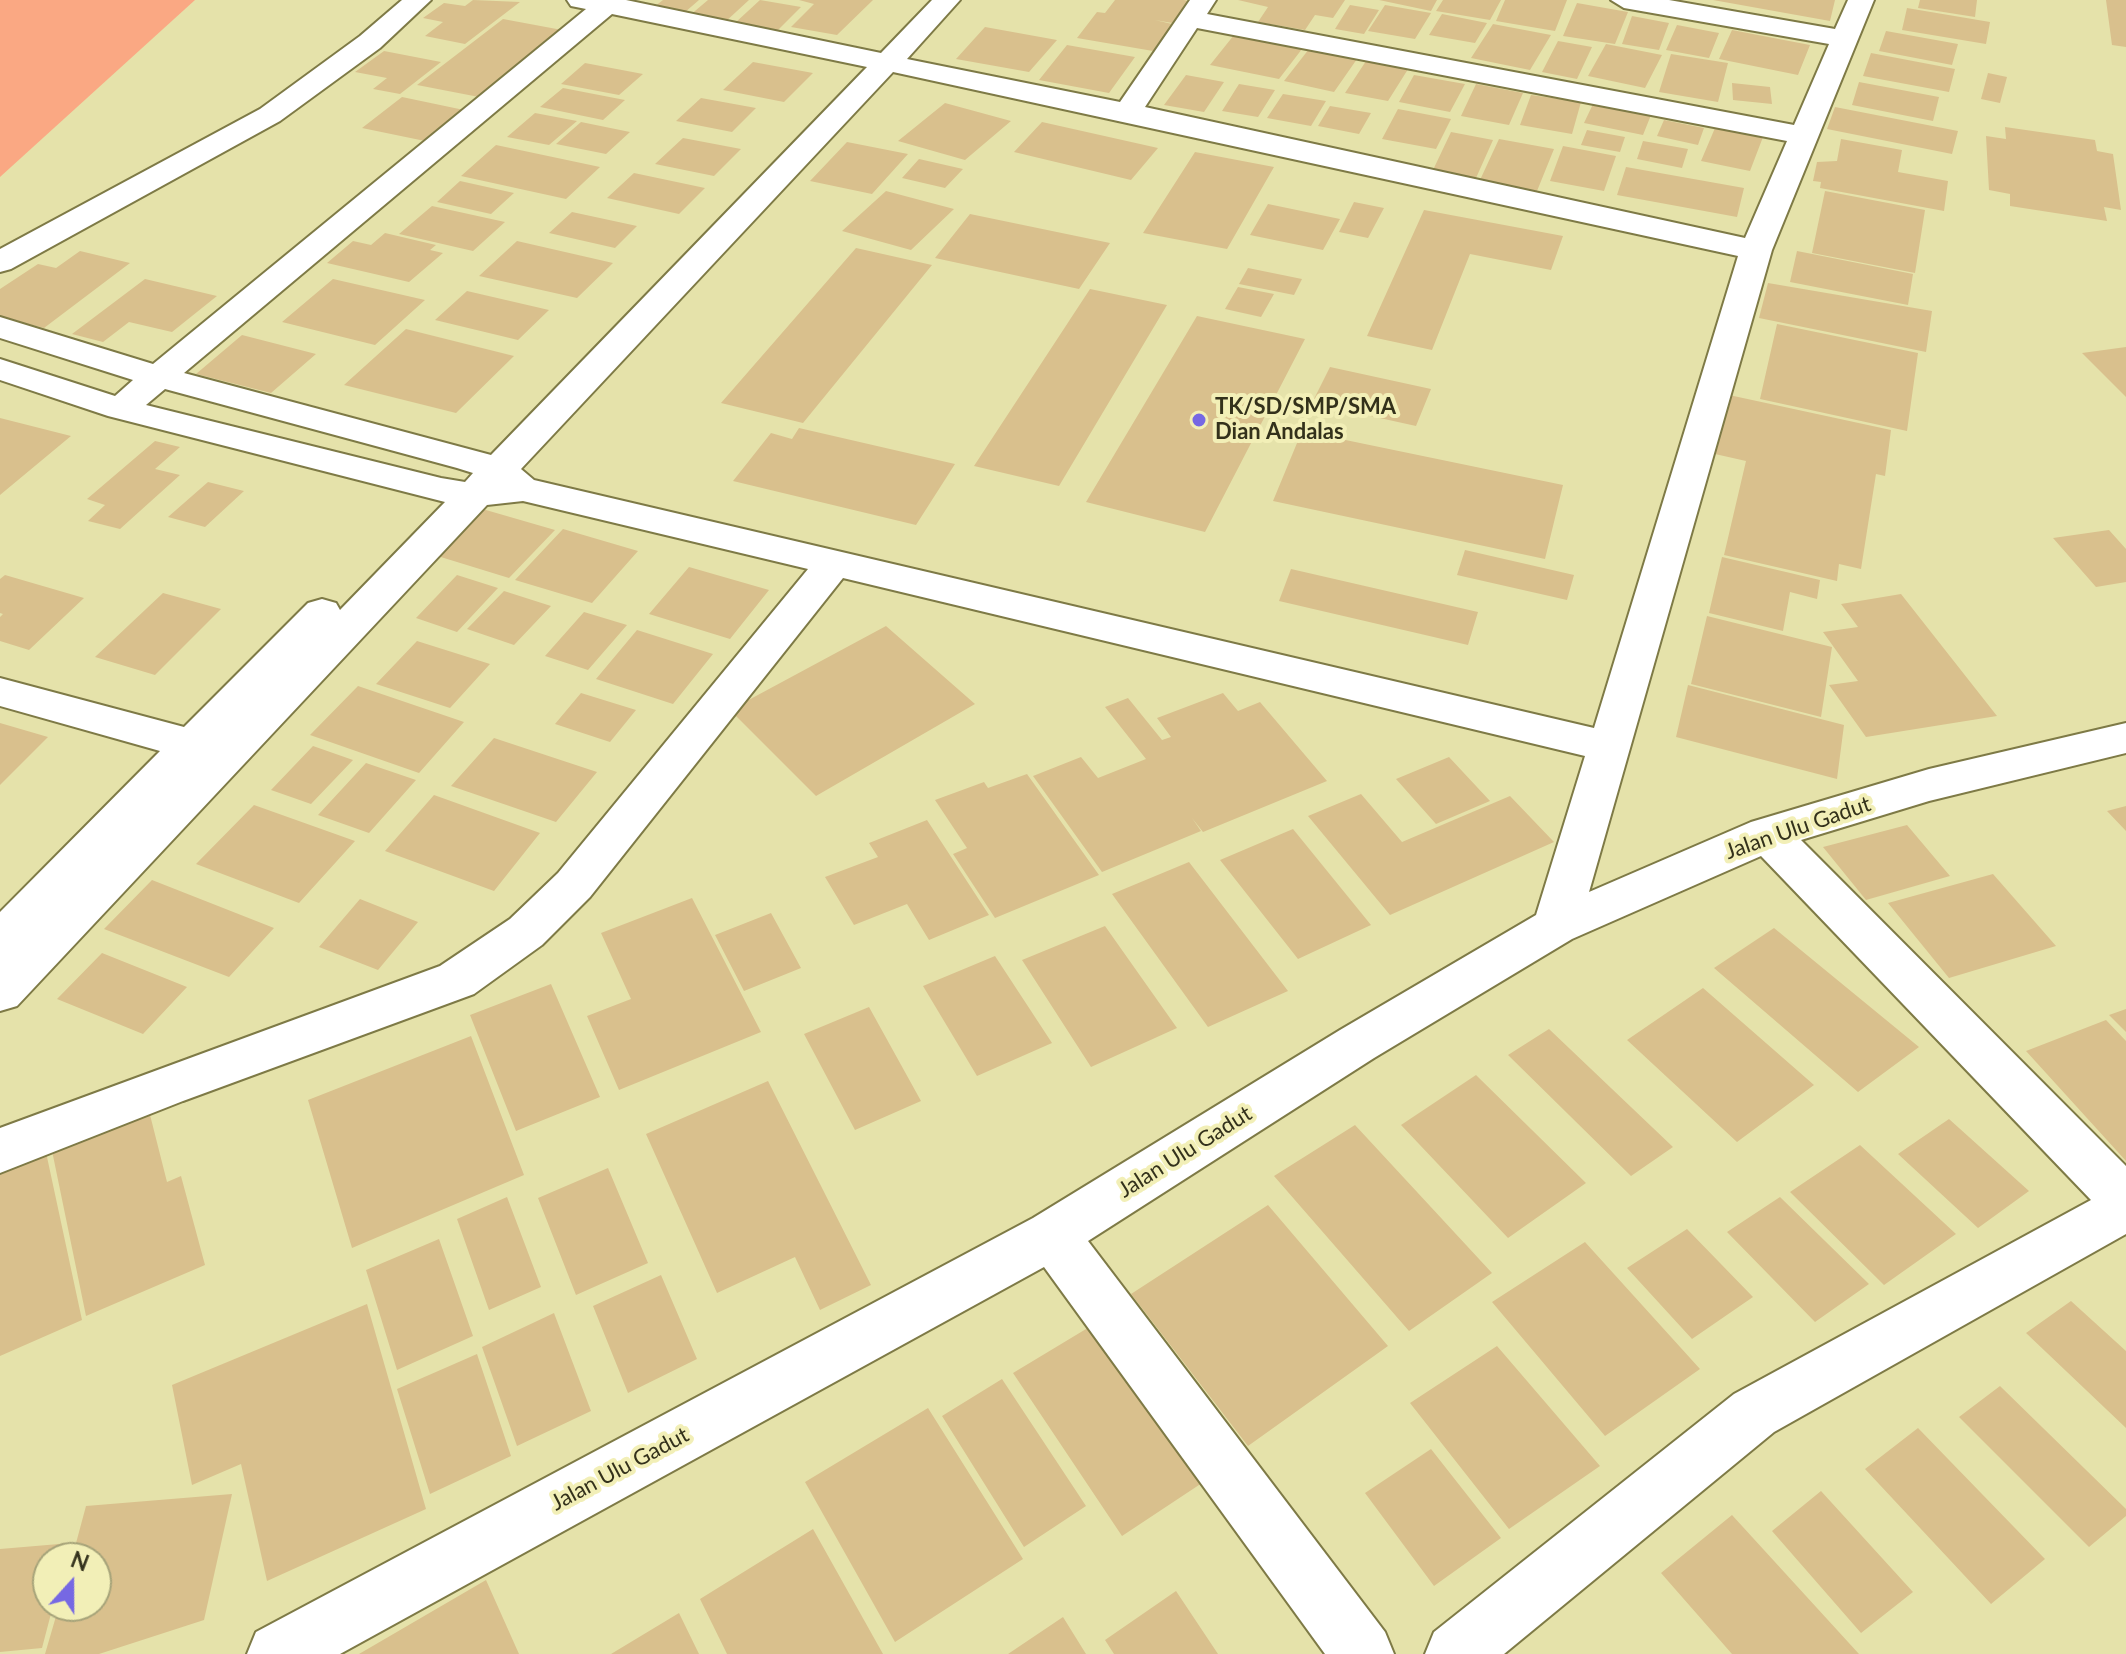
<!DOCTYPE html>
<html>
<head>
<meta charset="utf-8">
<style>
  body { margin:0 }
  #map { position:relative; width:2126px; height:1654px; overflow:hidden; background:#e5e2aa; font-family:Lato,sans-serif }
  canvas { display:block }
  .north { position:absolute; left:32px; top:1542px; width:80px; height:80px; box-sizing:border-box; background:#f2efb7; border:2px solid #a6a379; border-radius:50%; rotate:21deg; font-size:22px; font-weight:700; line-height:32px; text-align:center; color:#33311b }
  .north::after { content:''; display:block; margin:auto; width:28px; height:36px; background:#7668e3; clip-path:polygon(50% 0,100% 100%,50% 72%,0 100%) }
</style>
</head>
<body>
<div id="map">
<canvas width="2126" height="1654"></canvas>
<div class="north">N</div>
</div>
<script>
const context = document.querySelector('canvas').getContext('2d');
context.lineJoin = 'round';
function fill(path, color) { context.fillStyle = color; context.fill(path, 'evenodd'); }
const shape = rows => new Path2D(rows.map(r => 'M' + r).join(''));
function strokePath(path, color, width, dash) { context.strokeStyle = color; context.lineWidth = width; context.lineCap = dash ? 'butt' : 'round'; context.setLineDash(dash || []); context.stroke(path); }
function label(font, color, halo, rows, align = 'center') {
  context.font = font + ' Lato,sans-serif'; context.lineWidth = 8; context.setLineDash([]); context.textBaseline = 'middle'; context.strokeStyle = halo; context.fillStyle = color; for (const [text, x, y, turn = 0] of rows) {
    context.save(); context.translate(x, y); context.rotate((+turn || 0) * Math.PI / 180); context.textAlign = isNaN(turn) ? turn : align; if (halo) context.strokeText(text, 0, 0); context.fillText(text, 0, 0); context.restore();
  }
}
fill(shape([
  [0,0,195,0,0,177]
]), '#faa883');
fill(shape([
  [473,0,520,2,465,44,425,36,443,22,423,18,444,3,465,6],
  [663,0,699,0,684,13,654,7],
  [708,0,749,0,724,23,689,16],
  [760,0,801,7,777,31,735,23],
  [799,0,873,0,837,35,791,27,814,4],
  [1115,0,1184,0,1188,1,1172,23,1155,20,1172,24,1153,51,1077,38,1097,12,1105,13],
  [1238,0,1345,0,1333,18,1315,15,1305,30,1258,22,1268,7],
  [1379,0,1437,0,1431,11],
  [1443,0,1501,0,1490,20,1436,11],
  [1505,0,1567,0,1555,31,1496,21],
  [1713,0,1835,0,1830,21],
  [1920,0,1977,0,1975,17,1918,8],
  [2106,0,2126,0,2126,47,2112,45],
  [1577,3,1628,12,1615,44,1563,36],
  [1350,5,1379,10,1364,34,1335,29],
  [1385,5,1431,13,1415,39,1368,31],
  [1907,8,1990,22,1986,44,1902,30],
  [1442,14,1487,23,1475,43,1429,35],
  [1632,16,1669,23,1659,50,1622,44],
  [503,19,562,30,479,97,417,85],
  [1493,24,1551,35,1530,70,1471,58],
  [1677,25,1719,33,1709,58,1666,50],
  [985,27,1057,40,1029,72,956,59],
  [1732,30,1810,45,1798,75,1719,59],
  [1886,31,1958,44,1952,65,1879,51],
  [1234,35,1302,49,1279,79,1210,65],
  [1558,41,1592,47,1577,79,1542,72],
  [1606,44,1662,55,1645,88,1588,76],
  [1067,45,1135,57,1109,93,1039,80],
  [1309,49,1357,59,1334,92,1284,81],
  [384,51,441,62,400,94,373,89,387,78,355,72],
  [1871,53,1955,69,1949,92,1863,76],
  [1671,54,1728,63,1718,102,1659,92],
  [1368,58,1410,66,1388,101,1345,93],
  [753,62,813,73,784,102,723,90],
  [585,63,643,74,619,95,561,84],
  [1988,73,2007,77,2000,103,1981,99],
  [1186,75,1224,82,1204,112,1164,105],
  [1414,75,1465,84,1450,112,1399,102],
  [1859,82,1939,97,1933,121,1852,105],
  [1732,83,1770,87,1772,104,1733,100],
  [1239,84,1275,90,1258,117,1222,111],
  [1476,84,1523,93,1509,125,1461,116],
  [563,88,625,100,603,120,540,107],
  [1283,94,1326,101,1311,126,1267,118],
  [1531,95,1581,102,1572,134,1520,125],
  [402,97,464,110,425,141,362,128],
  [701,98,756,108,732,132,676,121],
  [945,103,1011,121,965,160,898,141],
  [1593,104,1651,115,1643,135,1584,123],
  [1330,106,1371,113,1359,134,1318,126],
  [1835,107,1958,131,1952,154,1827,129],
  [1398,109,1451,119,1436,149,1382,139],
  [535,113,577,121,549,145,507,137],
  [1664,120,1704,128,1698,145,1657,136],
  [581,122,630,132,606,154,556,144],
  [1042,122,1158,148,1131,180,1014,152],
  [2005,127,2095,140,2097,151,2113,154,2121,210,2104,207,2107,221,2010,206,2010,194,1989,190,1986,136,2006,139],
  [1715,128,1763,137,1750,171,1701,161],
  [1587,130,1625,137,1620,152,1581,145],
  [1451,132,1493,140,1476,178,1433,170],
  [683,138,741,149,714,176,655,164],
  [1499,139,1554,149,1537,191,1480,180],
  [1841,139,1902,150,1898,172,1948,181,1944,211,1820,188,1821,182,1813,181,1817,162,1837,161],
  [1643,141,1688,149,1682,168,1637,159],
  [847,142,908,154,872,194,810,181],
  [496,145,600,167,566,199,461,176],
  [1563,146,1616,156,1604,191,1550,181],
  [1195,152,1274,167,1227,249,1143,233],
  [919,159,963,169,945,188,902,178],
  [1626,167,1744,188,1737,217,1617,195],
  [634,173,705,188,679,214,607,198],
  [460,181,514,193,491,214,437,202],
  [886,191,954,209,911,250,842,231],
  [1825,191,1925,210,1915,273,1812,253],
  [1354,202,1384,208,1368,238,1339,232],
  [1268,204,1340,219,1323,250,1250,235],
  [432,206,505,222,473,251,399,234],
  [1424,210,1563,236,1551,270,1470,254,1432,350,1367,336],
  [572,212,637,226,615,248,549,233],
  [970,214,1110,243,1079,289,935,258],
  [385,233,436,245,430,250,443,253,409,282,327,263,353,241,371,245],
  [517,241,613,263,577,298,479,276],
  [856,248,932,265,803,423,721,403],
  [80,251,130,263,44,328,0,317,0,289,38,264,56,268],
  [1797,251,1913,274,1908,305,1790,282],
  [1248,268,1302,279,1294,295,1239,284],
  [145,279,217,296,172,332,129,322,103,342,72,334],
  [333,279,425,300,375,345,282,322],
  [1768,283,1932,311,1926,352,1759,318],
  [1238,287,1274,294,1261,317,1225,309],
  [1090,289,1167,305,1059,486,974,466],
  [467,291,549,310,518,340,435,320],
  [1197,316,1305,339,1205,532,1086,502],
  [1777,324,1918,353,1907,431,1760,399],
  [406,329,514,356,456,413,344,385],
  [242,335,316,354,271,393,196,374],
  [2126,347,2126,397,2082,353],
  [1330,367,1431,389,1416,426,1312,403],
  [1729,395,1891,430,1885,476,1876,474,1861,569,1839,564,1837,581,1724,555,1746,461,1715,454],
  [0,418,71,436,0,495],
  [799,428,955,464,916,525,733,481,771,433,792,439],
  [1302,431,1563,485,1545,559,1273,501],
  [155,441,180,447,155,469,180,475,120,529,88,521,105,505,87,499],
  [208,482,244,491,205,527,168,517],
  [479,508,555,530,509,578,431,554],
  [563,529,638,551,592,603,515,580],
  [2109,530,2126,549,2126,582,2096,587,2053,538],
  [1465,550,1574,575,1567,600,1457,575],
  [1722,557,1820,580,1817,599,1790,592,1783,631,1709,613],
  [689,567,769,590,730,639,649,614],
  [1291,569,1478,612,1468,645,1279,601],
  [5,575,84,598,29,650,0,641,0,617,3,614,0,613,0,579],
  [457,575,498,588,457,632,416,618],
  [504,591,551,606,514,645,467,629],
  [163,593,221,609,155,675,95,657],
  [1901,594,1997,716,1866,737,1829,685,1858,681,1823,632,1858,627,1841,604],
  [584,612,627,625,588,670,545,656],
  [1707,616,1832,647,1821,717,1691,684],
  [886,626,975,704,816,796,730,710],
  [637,630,713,654,673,704,596,679],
  [417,641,490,664,450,708,376,684],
  [1688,685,1844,725,1837,779,1676,737],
  [358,686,464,722,419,773,310,735],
  [581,693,636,710,610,742,555,724],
  [1223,693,1238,711,1260,702,1327,781,1203,832,1192,818,1201,831,1102,872,1033,776,1081,757,1098,778,1146,759,1105,707,1128,698,1162,740,1171,737,1157,718],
  [0,723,48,737,0,785],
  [494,738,597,772,556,822,451,786],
  [313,746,353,760,311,804,271,790],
  [1449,757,1490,801,1436,824,1396,779],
  [366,763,416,780,369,833,318,815],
  [1027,774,1099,875,995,918,953,854,967,848,935,800,984,782,988,788],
  [1361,794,1402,842,1510,796,1554,842,1390,915,1308,816],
  [434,795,540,833,494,891,385,851],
  [254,805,355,841,299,903,196,864],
  [2126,806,2126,831,2107,811],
  [927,820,989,915,929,940,907,904,854,925,825,877,878,857,869,843],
  [1907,825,1950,876,1866,900,1823,847],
  [1293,829,1371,925,1298,959,1220,860],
  [1189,862,1288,991,1208,1027,1112,894],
  [1993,874,2056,946,1949,978,1888,903],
  [152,880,274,928,229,977,104,929],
  [692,898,761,1032,619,1090,587,1016,631,999,601,933],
  [360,899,418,922,378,970,319,947],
  [771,913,801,968,744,991,715,935],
  [1105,926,1177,1028,1091,1067,1022,960],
  [1774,928,1919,1047,1858,1092,1714,968],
  [102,953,187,987,143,1034,57,999],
  [995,956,1052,1043,977,1076,923,986],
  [551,984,600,1097,516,1131,470,1015],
  [1703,988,1814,1085,1737,1142,1627,1040],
  [869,1007,921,1101,855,1130,804,1034],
  [2126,1009,2126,1032,2109,1015],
  [2106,1020,2126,1041,2126,1161,2026,1051],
  [1549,1029,1673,1147,1631,1176,1508,1055],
  [471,1036,524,1175,352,1248,308,1100],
  [1476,1075,1586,1183,1508,1238,1401,1125],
  [768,1081,871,1285,820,1310,795,1257,717,1293,646,1134],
  [147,1103,167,1182,181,1176,205,1265,86,1316,50,1141],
  [1949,1119,2029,1191,1978,1228,1898,1154],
  [1355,1125,1492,1273,1409,1331,1274,1176],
  [44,1143,82,1320,0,1356,0,1161],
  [1860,1145,1956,1234,1884,1285,1790,1192],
  [608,1168,648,1263,576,1295,538,1198],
  [507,1197,541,1287,489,1310,457,1219],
  [1780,1197,1869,1284,1815,1322,1727,1232],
  [1268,1205,1388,1346,1248,1446,1131,1294],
  [1687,1229,1753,1297,1692,1339,1627,1268],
  [439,1239,473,1336,397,1370,366,1270],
  [1585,1242,1700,1369,1605,1436,1492,1302],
  [661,1275,697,1359,628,1393,593,1306],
  [2071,1301,2126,1351,2126,1428,2026,1333],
  [367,1304,426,1509,267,1581,241,1464,192,1485,172,1385],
  [554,1313,591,1411,517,1446,482,1347],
  [1091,1326,1202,1483,1122,1536,1013,1373],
  [1497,1346,1600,1466,1509,1529,1410,1403],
  [477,1354,511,1456,430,1494,397,1389],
  [1002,1379,1086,1506,1024,1547,942,1416],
  [2000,1386,2126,1509,2126,1516,2089,1547,1959,1417],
  [928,1408,1023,1559,895,1642,805,1482],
  [1918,1428,2045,1559,1991,1604,1865,1469],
  [1431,1449,1501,1538,1434,1586,1365,1493],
  [1821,1491,1913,1592,1861,1633,1772,1531],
  [232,1494,204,1620,99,1654,45,1654,59,1606,96,1606,96,1558,72,1558,86,1506],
  [1732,1515,1859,1654,1732,1654,1661,1573],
  [813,1529,883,1654,727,1654,700,1599],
  [71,1543,67,1558,48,1558,48,1606,53,1606,42,1648,0,1652,0,1549],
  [486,1580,519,1654,359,1654],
  [1176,1591,1218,1654,1114,1654,1105,1640],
  [679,1613,699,1654,611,1654],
  [1063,1617,1086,1654,1008,1654]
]), '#d9c08d');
const minor = shape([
  [402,0,431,0,380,48,280,121,11,269,0,272,0,249,260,109,360,36,402,0],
  [567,0,626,0,881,53,932,0,960,0,907,59,1120,102,1190,0,1216,0,1207,14,1794,125,1829,44,1624,8,1611,0,1669,0,1835,29,1848,0,1874,0,1772,250,1589,892,1751,822,1929,769,2126,723,2126,753,1929,801,1801,840,2126,1166,2126,1234,1774,1432,1504,1654,1425,1654,1434,1632,1734,1394,2091,1200,1761,856,1572,939,1374,1058,1088,1241,1385,1632,1394,1654,1325,1654,1044,1267,340,1654,247,1654,256,1632,1033,1218,1340,1030,1536,915,1585,756,843,578,590,897,542,945,474,994,183,1101,0,1173,0,1128,440,966,510,919,558,873,808,569,523,501,487,505,17,1006,0,1011,0,912,160,751,0,706,0,678,184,727,308,603,322,599,336,603,340,610,445,502,108,416,0,380,0,359,115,396,133,380,0,338,0,317,153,364,586,9,571,6,567,0],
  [612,14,867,67,491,455,184,373,612,14],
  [1197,28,1787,141,1745,238,1145,107,1197,28],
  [893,72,1738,256,1594,728,534,480,521,469,893,72],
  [165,389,457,468,473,473,465,482,441,478,146,405,165,389]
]);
strokePath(minor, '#7e7a46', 4);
fill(minor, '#fff');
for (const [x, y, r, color] of [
  [1199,420,8,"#7668e3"]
]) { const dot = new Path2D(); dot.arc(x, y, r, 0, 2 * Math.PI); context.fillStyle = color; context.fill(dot); strokePath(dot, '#f2efb7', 3); }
label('bold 22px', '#33311b', '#f2efb7', [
  ["TK/SD/SMP/SMA",1215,407],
  ["Dian Andalas",1215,432]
], 'left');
label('22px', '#33311b', '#f2efb7', [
  ["Jalan Ulu Gadut",1798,828,-19],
  ["Jalan Ulu Gadut",1185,1152,-32],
  ["Jalan Ulu Gadut",620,1469,-28]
]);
</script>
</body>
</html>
